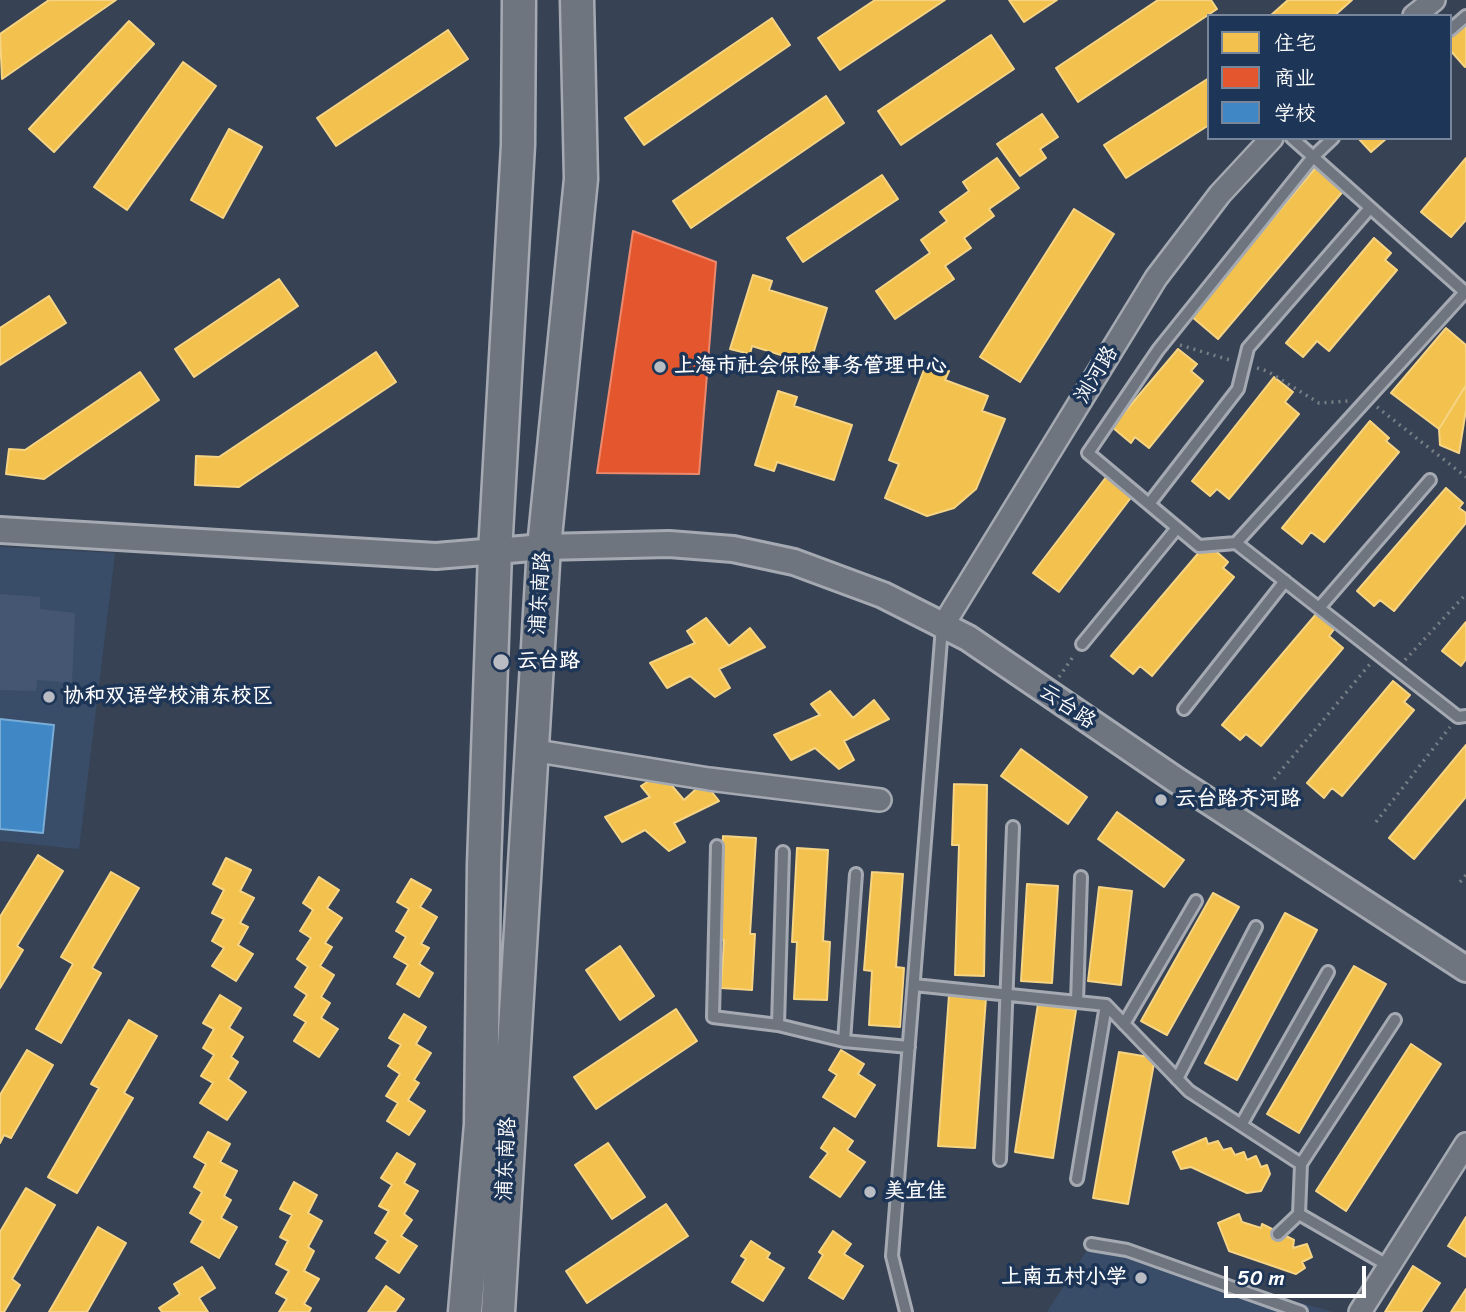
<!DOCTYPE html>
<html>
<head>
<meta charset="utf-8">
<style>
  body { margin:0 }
  #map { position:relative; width:1466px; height:1312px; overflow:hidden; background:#374354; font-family:Sriracha,"LXGW WenKai TC",sans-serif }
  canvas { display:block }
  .legend { position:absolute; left:1207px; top:14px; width:245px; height:126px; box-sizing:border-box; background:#1d3557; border:2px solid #77869a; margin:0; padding:9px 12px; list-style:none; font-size:21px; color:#fff }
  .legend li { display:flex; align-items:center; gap:14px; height:35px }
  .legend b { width:35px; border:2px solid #77869a }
  .scale { position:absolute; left:1224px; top:1266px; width:142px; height:32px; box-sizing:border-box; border:4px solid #fff; border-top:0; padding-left:9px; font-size:21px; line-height:24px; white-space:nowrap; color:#fff; -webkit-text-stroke:5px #1d3557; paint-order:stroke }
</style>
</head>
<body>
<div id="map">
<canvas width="1466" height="1312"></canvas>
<ul class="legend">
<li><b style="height:19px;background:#f2c14e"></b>住宅</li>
<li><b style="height:19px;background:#e4572e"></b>商业</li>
<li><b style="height:19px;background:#3f88c5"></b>学校</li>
</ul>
<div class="scale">50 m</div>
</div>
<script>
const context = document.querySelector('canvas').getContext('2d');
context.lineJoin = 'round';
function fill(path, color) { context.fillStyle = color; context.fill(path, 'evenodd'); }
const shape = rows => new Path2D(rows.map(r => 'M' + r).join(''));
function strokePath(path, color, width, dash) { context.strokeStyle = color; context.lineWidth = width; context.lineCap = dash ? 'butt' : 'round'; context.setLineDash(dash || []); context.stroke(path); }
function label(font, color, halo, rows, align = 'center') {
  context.font = font + ' Sriracha,"LXGW WenKai TC",sans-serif'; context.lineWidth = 7; context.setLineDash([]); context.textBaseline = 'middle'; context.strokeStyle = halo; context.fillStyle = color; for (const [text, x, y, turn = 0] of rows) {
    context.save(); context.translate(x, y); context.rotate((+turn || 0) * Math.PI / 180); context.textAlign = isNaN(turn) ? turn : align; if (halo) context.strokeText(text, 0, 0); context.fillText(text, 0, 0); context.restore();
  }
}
fill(shape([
  [0,547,115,553,79,849,0,841],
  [1091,1244,1333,1312,1047,1312]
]), '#394d69');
fill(shape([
  [0,594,40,597,40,609,75,613,72,683,37,680,36,691,0,690]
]), '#445671');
const homes = shape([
  [49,0,116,0,2,79,0,34,49,0],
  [875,0,945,0,840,70,818,38,875,0],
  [1009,0,1057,0,1024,22,1009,0],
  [1158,0,1211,0,1217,9,1078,102,1056,68,1158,0],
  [1288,0,1352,0,1334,16,1270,16,1288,0],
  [772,18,790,45,644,145,625,118,772,18],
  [1466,18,1466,66,1465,67,1450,50,1450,32,1466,18],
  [129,21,154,44,54,152,29,129,129,21],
  [448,30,468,59,336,146,317,118,448,30],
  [991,35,1014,69,901,145,878,111,991,35],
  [183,62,216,86,127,210,94,187,183,62],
  [1209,78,1209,125,1126,178,1104,145,1209,78],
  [826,96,844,123,691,228,673,201,826,96],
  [1042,114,1058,137,1040,149,1046,158,1020,176,997,144,1042,114],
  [229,129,262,147,223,218,191,200,229,129],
  [1358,138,1387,138,1371,152,1358,138],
  [997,158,1019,188,989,209,994,216,964,238,971,248,945,266,954,279,895,319,876,291,930,253,921,240,947,221,940,212,969,191,963,182,997,158],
  [1466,158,1466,220,1451,237,1421,212,1466,158],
  [1317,166,1345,189,1218,339,1191,316,1317,166],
  [882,175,898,199,803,262,787,238,882,175],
  [1074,209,1114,234,1020,382,980,357,1074,209],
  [1374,238,1391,253,1385,260,1397,270,1329,351,1317,341,1303,357,1286,343,1374,238],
  [753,275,772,281,769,290,827,308,810,364,752,346,750,354,730,349,753,275],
  [279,279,298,306,194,377,175,349,279,279],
  [49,296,66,323,0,365,0,328,49,296],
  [1446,328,1466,345,1466,385,1439,429,1391,393,1446,328],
  [1178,349,1197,364,1191,371,1203,381,1149,448,1135,437,1131,443,1112,427,1178,349],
  [376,352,396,382,239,487,195,485,196,456,219,457,376,352],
  [927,362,949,371,945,380,988,396,982,411,1005,419,976,489,954,508,927,516,885,498,899,464,889,460,927,362],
  [140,372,159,400,44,479,6,474,9,449,25,450,140,372],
  [1274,377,1293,392,1285,402,1299,414,1229,499,1217,489,1210,496,1192,481,1274,377],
  [1466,385,1466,410,1459,453,1440,445,1439,429,1466,385],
  [778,391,797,397,794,406,852,425,834,480,777,462,774,471,755,465,778,391],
  [1370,421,1389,438,1386,441,1399,452,1324,542,1311,532,1302,544,1282,528,1370,421],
  [1110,472,1136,491,1059,592,1033,573,1110,472],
  [1446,488,1463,503,1459,508,1466,513,1466,523,1394,611,1380,600,1374,606,1357,591,1446,488],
  [1207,543,1228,562,1223,568,1234,577,1152,676,1140,666,1133,674,1111,656,1207,543],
  [1317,613,1335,628,1329,636,1343,648,1261,746,1246,734,1240,740,1222,725,1317,613],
  [706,618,729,646,750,628,765,647,719,669,730,688,715,697,690,676,667,688,650,663,695,643,687,631,706,618],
  [1466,622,1466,659,1461,666,1442,651,1466,622],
  [1393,681,1410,695,1404,702,1414,710,1342,796,1332,788,1324,798,1307,783,1393,681],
  [830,691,853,718,874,700,889,719,844,741,854,760,839,769,815,748,791,760,774,735,820,715,811,704,830,691],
  [1466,745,1466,797,1414,859,1389,838,1466,745],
  [1021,749,1087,797,1068,824,1001,776,1021,749],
  [661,773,684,800,704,782,719,801,674,823,685,842,669,851,645,830,622,842,605,817,650,797,641,786,661,773],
  [954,784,987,785,984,976,955,975,959,845,952,845,954,784],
  [1117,812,1184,860,1164,887,1098,839,1117,812],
  [723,836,756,838,750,934,755,934,752,990,721,988,724,940,716,939,723,836],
  [797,848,828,850,823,941,830,942,827,1000,794,999,797,942,792,942,797,848],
  [38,855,63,871,17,946,23,950,0,988,0,917,38,855],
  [226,858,251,870,240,891,254,898,240,923,248,927,238,945,253,954,236,981,212,966,224,948,212,941,224,919,212,913,224,890,213,884,226,858],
  [111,872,139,888,92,968,101,973,61,1043,36,1029,73,964,61,957,111,872],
  [872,872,903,874,896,967,904,968,900,1027,869,1025,872,971,864,970,872,872],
  [319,877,339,890,327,908,342,918,325,943,332,947,320,966,334,975,321,997,330,1003,321,1018,338,1029,319,1057,294,1041,306,1022,294,1015,307,995,295,987,308,967,297,959,311,938,300,931,313,910,303,903,319,877],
  [411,879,431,890,420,907,437,917,421,944,429,948,419,964,433,973,419,997,397,984,408,965,394,957,406,937,396,931,409,909,397,902,411,879],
  [1027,884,1058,886,1052,983,1021,981,1027,884],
  [1099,887,1132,891,1121,985,1088,981,1099,887],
  [1213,893,1239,907,1167,1035,1141,1021,1213,893],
  [1285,913,1317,930,1237,1080,1205,1063,1285,913],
  [620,946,654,996,620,1020,586,970,620,946],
  [1354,966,1386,984,1299,1133,1267,1114,1354,966],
  [220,995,241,1008,229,1028,243,1037,231,1057,238,1062,228,1079,246,1092,227,1120,200,1103,213,1083,201,1076,214,1055,203,1048,214,1029,203,1023,220,995],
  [949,995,986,998,975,1148,938,1146,949,995],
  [1038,1004,1076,1010,1053,1158,1015,1152,1038,1004],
  [676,1009,697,1041,596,1109,574,1077,676,1009],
  [404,1014,426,1027,416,1044,431,1053,414,1080,419,1083,408,1100,425,1111,409,1135,387,1121,398,1103,386,1096,400,1074,388,1066,401,1045,389,1038,404,1014],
  [129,1020,157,1036,124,1093,133,1098,77,1193,48,1177,99,1088,91,1084,129,1020],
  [1411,1044,1441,1064,1346,1211,1316,1191,1411,1044],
  [27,1050,53,1065,11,1138,4,1135,0,1143,0,1095,27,1050],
  [841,1050,864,1064,858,1074,875,1085,855,1117,823,1097,837,1075,829,1070,841,1050],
  [1119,1052,1155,1058,1128,1204,1093,1198,1119,1052],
  [834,1128,853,1141,847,1150,865,1162,840,1197,810,1177,828,1153,821,1148,834,1128],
  [208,1132,230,1144,220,1162,237,1171,224,1196,231,1200,221,1218,237,1227,219,1258,191,1242,203,1221,190,1213,202,1192,194,1187,206,1164,194,1157,208,1132],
  [1206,1138,1208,1144,1218,1141,1223,1150,1231,1148,1235,1155,1244,1152,1247,1160,1256,1156,1261,1167,1267,1165,1270,1174,1261,1191,1247,1193,1191,1167,1181,1169,1173,1152,1206,1138],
  [608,1143,645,1197,612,1219,575,1165,608,1143],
  [397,1153,415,1164,404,1183,418,1191,404,1214,412,1220,401,1236,417,1246,399,1273,376,1258,388,1241,375,1233,389,1211,379,1206,392,1185,381,1178,397,1153],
  [294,1182,317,1195,308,1213,322,1221,308,1247,314,1251,304,1271,319,1279,304,1304,311,1308,309,1312,279,1312,287,1299,276,1293,289,1271,276,1264,288,1241,280,1237,292,1215,280,1209,294,1182],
  [26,1188,55,1205,12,1279,20,1285,4,1312,0,1312,0,1232,26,1188],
  [666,1204,688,1236,587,1303,566,1271,666,1204],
  [1239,1214,1242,1222,1261,1228,1262,1224,1294,1240,1293,1248,1307,1244,1312,1257,1302,1262,1305,1268,1296,1274,1229,1251,1218,1223,1239,1214],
  [1466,1217,1466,1257,1448,1246,1466,1217],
  [98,1227,126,1243,87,1312,49,1312,98,1227],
  [833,1231,851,1244,844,1254,863,1266,843,1299,809,1278,823,1255,819,1252,833,1231],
  [751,1241,770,1253,767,1258,784,1268,763,1301,732,1282,746,1259,741,1256,751,1241],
  [1413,1266,1440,1283,1421,1312,1385,1312,1413,1266],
  [202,1267,215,1288,199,1298,208,1312,162,1312,159,1308,180,1294,174,1284,202,1267],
  [386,1286,404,1299,395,1312,368,1312,386,1286],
  [1466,1289,1466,1312,1451,1312,1466,1289]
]);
fill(homes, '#f2c14e');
strokePath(homes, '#f6d483', 2);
const shops = shape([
  [633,231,716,262,699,474,597,473,633,231]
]);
fill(shops, '#e4572e');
strokePath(shops, '#ec896d', 2);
const schools = shape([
  [0,719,54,725,43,833,0,829,0,719]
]);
fill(schools, '#3f88c5');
strokePath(schools, '#79acd6', 2);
const service = shape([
  [1450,30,1466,16],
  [1292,138,1465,292],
  [1466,291,1236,543,1458,717,1466,716],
  [1149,504,1238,389,1248,348,1370,208],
  [1236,543,1199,546,1088,453,1158,350,1313,157,1333,138],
  [1319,608,1430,480],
  [1082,644,1177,528],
  [1184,709,1285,581],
  [717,846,713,1017,778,1025,844,1041],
  [856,874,844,1041,909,1047],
  [914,985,1106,1005,1189,1091,1301,1164,1299,1214],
  [1077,1002,1081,877],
  [1124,1024,1196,901],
  [778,1025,783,852],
  [1177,1079,1256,927],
  [1241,1125,1328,972],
  [1000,1160,1013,827],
  [1301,1164,1395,1020],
  [1077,1179,1106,1005],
  [1278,1234,1299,1214,1389,1266],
  [1091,1244,1127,1250,1301,1312],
  [906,1312,892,1256,942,627]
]);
const minor = shape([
  [1414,16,1434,0],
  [942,627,1156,278,1220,194,1272,138],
  [531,750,709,779,880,800],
  [1360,1312,1466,1144]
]);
const tertiary = shape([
  [0,530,436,556,544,547,669,544,733,549,794,562,883,595,968,638,1176,780,1466,969]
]);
const primary = shape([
  [465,1312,481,1124,484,865,495,552,518,145,519,0],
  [498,1312,544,547,581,179,577,0]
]);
strokePath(service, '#a5aab2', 16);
strokePath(minor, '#a5aab2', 26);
strokePath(tertiary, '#a5aab2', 30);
strokePath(primary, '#a5aab2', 37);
strokePath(shape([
  [1180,345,1233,361],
  [1257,368,1267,371,1319,403,1348,401],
  [1377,407,1466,477],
  [1405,660,1466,594],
  [1059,677,1075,654],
  [1274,779,1370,664],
  [1376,822,1450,727],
  [1460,882,1466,875]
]), '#777e86', 3.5, [2, 5]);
strokePath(service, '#6f757e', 10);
strokePath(minor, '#6f757e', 21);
strokePath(tertiary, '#6f757e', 24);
strokePath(primary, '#6f757e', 32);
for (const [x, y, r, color] of [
  [660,367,7,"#b9bdc3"],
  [501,662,9,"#b9bdc3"],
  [49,697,7,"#b9bdc3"],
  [1161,800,7,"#b9bdc3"],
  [870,1192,7,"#b9bdc3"],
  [1141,1278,7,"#b9bdc3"]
]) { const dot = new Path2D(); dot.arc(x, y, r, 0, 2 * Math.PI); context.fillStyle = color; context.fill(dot); strokePath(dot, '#1d3557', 2.5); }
label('bold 21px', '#fff', '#1d3557', [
  ["上海市社会保险事务管理中心",674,367],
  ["云台路",517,662],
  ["协和双语学校浦东校区",63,697],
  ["云台路齐河路",1175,800],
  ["美宜佳",884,1192],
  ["上南五村小学",1127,1278,"right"]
], 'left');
label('21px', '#fff', '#1d3557', [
  ["浏河路",1097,375,-59],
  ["浦东南路",541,593,-86],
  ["云台路",1067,707,34],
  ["浦东南路",507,1159,-87]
]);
</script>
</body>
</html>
